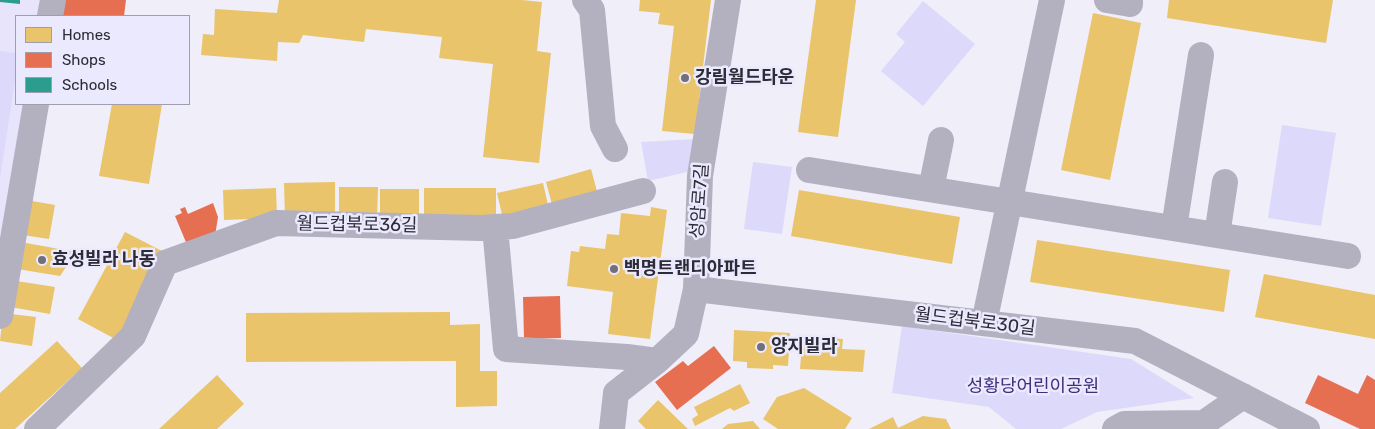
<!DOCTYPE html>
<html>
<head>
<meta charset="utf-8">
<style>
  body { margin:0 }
  #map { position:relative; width:1375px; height:429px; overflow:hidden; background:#efeef9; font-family:Rubik,sans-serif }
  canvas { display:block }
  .legend { position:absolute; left:15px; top:15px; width:175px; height:90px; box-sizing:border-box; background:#ebe9fe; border:1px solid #9f9dae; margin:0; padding:6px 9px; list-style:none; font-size:15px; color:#2d2c36 }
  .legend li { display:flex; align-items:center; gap:10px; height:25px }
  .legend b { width:25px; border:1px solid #9f9dae }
</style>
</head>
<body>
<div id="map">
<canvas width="1375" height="429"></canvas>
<ul class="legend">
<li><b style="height:14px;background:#e9c46a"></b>Homes</li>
<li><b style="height:14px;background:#e76f51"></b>Shops</li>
<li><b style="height:14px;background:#2a9d8f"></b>Schools</li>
</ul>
</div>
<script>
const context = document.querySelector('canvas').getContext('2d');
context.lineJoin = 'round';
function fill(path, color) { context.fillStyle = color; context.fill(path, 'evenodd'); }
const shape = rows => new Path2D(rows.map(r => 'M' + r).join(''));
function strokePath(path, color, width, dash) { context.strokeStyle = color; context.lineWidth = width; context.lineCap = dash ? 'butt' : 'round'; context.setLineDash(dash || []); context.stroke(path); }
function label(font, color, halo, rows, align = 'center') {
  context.font = font + ' Rubik,"Noto Sans KR",sans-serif'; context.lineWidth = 5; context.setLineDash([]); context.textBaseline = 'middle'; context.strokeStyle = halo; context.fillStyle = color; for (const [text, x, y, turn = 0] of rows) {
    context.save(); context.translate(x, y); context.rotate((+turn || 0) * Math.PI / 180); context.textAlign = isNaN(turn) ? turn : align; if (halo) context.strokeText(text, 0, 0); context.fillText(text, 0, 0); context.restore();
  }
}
fill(shape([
  [0,0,53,0,50,16,16,16,16,104,36,104,0,316]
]), '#e7e4fc');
fill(shape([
  [923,1,975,44,923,106,881,71,905,42,896,34],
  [0,51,16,53,16,74,0,179],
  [1282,125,1336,133,1321,226,1268,218],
  [696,139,691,171,648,181,641,142],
  [753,162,792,167,782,234,744,229],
  [902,326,1131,359,1194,398,1097,412,1061,429,1016,429,989,407,892,393]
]), '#ddd9fa');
fill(shape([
  [279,0,522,0,542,2,537,51,551,53,539,163,483,157,493,64,439,58,442,37,366,29,364,42,303,35,299,43,278,42,277,61,201,55,203,34,214,35,215,9,277,13],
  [640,0,711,0,695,134,662,131,674,26,658,24,660,13,639,11],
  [816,0,856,0,838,137,798,132],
  [1169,0,1333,0,1326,43,1167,18],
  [1093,13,1141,23,1110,180,1061,170],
  [112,104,162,104,149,184,99,176],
  [591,169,598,195,553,208,546,182],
  [335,182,335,217,285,218,284,183],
  [543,183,549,209,504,223,497,193],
  [339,187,378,187,377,219,339,218],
  [276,188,277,218,224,220,223,190],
  [424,188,496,188,496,218,424,218],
  [380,189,419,189,419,218,380,219],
  [799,190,960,217,952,264,791,236],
  [32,201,55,205,49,239,16,234],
  [651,207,667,210,650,339,608,334,613,292,567,286,571,251,579,252,580,246,605,249,607,234,619,235,621,213,650,216],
  [125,232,164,252,117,340,78,319],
  [1037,240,1230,270,1224,312,1030,282],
  [15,241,76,252,60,276,11,268],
  [1264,274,1375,295,1375,339,1255,317],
  [10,280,55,287,50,314,5,306],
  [450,312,450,325,480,324,480,371,497,371,497,406,456,407,456,361,246,362,246,313],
  [3,313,36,317,32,346,0,341],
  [734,330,790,333,788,366,773,365,773,369,747,368,747,362,733,361],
  [819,337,843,339,842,349,865,350,863,372,800,369,802,344,818,345],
  [57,341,82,368,15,429,0,429,0,393],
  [217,375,244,404,217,429,159,429],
  [740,384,750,403,734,411,730,408,695,426,692,419,698,415,694,407],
  [804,388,852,418,845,429,778,429,763,419,777,397],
  [658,400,688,429,646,429,638,421],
  [923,416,946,419,951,429,869,429,893,417,898,428],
  [753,421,760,429,722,429,728,424]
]), '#e9c46a');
fill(shape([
  [58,0,126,0,124,16,56,16],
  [213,203,218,217,215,236,188,247,175,216,182,213,180,209,185,207,188,214],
  [560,296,561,338,524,339,523,297],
  [714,346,731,368,677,410,655,382,683,361,688,366],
  [1318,375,1358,394,1367,375,1375,380,1375,429,1360,429,1305,403]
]), '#e76f51');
fill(shape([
  [0,0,20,0,20,4,0,2]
]), '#2a9d8f');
strokePath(shape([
  [585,0,592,10,603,126,615,149],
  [1107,0,1130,4,1130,0],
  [50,16,53,0],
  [809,170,1348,256],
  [931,189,941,140],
  [495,227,513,226,643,191],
  [1174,228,1201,55],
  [1217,235,1225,182],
  [696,289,1135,341,1307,429],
  [0,316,36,104],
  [984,323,1052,0],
  [37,429,133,336,165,263,276,223,481,228,495,227,506,349,627,357,657,361],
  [612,429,616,393,657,361,686,334,696,289,700,176,728,0],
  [1115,429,1124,424,1204,423,1243,396]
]), '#b3b1c0', 26);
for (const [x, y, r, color] of [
  [685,78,5,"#71707a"],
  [42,260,5,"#71707a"],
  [614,269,5,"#71707a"],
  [761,347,5,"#71707a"]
]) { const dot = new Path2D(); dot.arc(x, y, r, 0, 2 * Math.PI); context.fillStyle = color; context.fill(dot); strokePath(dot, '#ebe9fe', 2); }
label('bold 18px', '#2d2c36', '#ebe9fe', [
  ["강림월드타운",695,78],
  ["효성빌라 나동",52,260],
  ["백명트랜디아파트",624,269],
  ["양지빌라",771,347]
], 'left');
label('18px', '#2d2c36', '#ebe9fe', [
  ["성암로7길",700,201,-86],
  ["월드컵북로36길",357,225,1],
  ["월드컵북로30길",975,322,7]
]);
label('18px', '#412e7b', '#ebe9fe', [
  ["성황당어린이공원",1033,387]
]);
</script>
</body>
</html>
